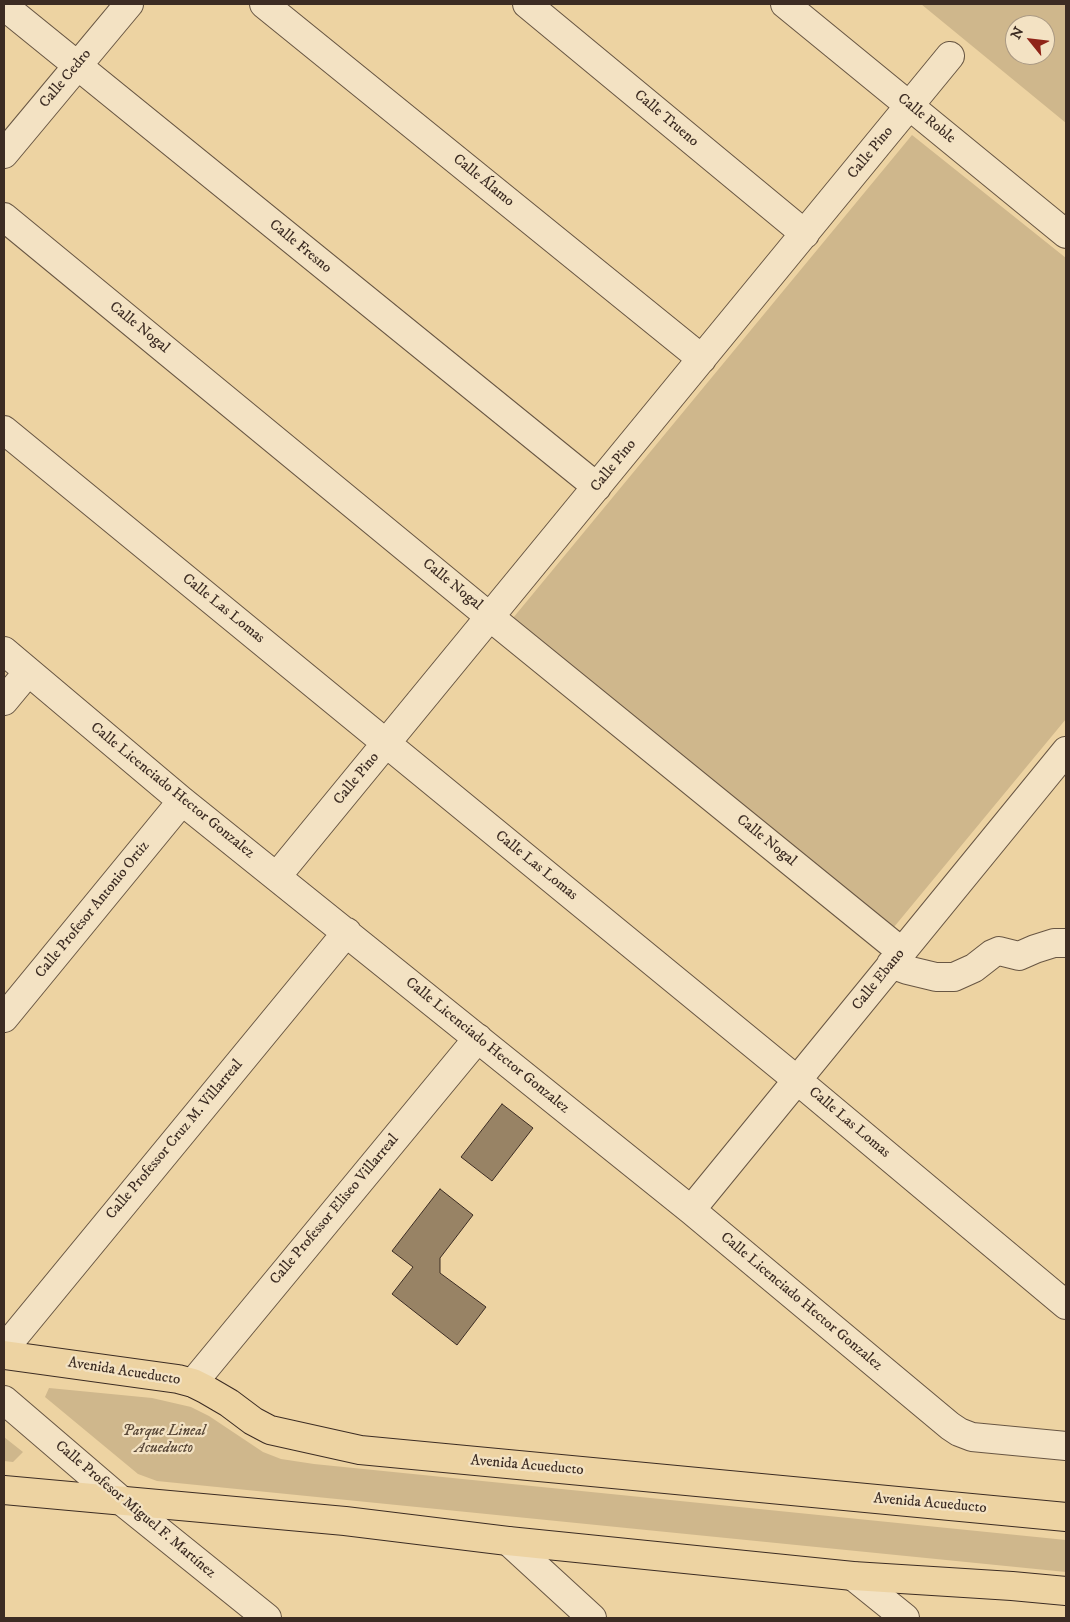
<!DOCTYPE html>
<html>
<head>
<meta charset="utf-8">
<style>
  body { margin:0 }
  #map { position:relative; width:1070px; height:1622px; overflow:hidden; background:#edd3a2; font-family:"IM FELL DW Pica",serif }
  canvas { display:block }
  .frame { position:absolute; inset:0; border:5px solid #3c2c23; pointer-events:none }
  .north { position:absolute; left:1005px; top:15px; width:50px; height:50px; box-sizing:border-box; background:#f3e2c3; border:1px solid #aa9983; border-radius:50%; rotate:299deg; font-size:14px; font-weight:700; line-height:20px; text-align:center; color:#3c2c23 }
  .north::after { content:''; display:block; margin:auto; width:18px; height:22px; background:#8f2418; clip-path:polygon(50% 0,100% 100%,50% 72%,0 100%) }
</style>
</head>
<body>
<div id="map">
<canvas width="1070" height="1622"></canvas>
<div class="frame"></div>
<div class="north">N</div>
</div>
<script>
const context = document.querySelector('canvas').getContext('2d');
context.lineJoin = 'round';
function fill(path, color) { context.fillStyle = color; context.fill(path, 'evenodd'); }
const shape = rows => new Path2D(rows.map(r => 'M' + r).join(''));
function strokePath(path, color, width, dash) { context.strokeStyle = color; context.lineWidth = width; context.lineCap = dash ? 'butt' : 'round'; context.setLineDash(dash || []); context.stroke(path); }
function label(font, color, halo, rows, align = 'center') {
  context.font = font + ' "IM FELL DW Pica",serif'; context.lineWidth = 4.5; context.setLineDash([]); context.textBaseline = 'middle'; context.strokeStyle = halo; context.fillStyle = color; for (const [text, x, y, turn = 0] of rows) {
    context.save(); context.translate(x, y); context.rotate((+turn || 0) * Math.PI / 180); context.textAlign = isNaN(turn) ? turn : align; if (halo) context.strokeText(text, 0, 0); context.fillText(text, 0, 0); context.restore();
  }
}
fill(shape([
  [921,4,1066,4,1066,123],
  [1015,25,1045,25,1045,55,1015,55],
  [912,135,1066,258,1066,719,894,927,513,618],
  [49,1388,152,1398,191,1407,209,1416,263,1452,281,1459,314,1464,1066,1540,1066,1572,157,1481,138,1474,45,1397],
  [4,1437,23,1452,13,1462,4,1461]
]), '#cfb78c');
const building = shape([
  [502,1104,533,1128,492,1181,461,1157,502,1104],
  [440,1189,473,1215,440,1258,440,1273,486,1307,457,1345,392,1294,413,1267,392,1251,440,1189]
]);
fill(building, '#988365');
strokePath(building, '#3c2c23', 1);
const minor = shape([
  [264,4,702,359],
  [527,4,805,234],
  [785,4,1066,234],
  [4,6,597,487],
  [4,154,129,4],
  [4,217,490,617,902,952],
  [4,430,797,1080,1066,1305],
  [4,651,182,801,691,1210,950,1426,959,1432,972,1437,1066,1446],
  [4,701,28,672],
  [277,876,950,56],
  [891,964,907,970,936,977,954,977,974,968,992,954,999,951,1019,956,1035,949,1054,943,1066,943],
  [4,1018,182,801],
  [691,1210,1066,751],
  [4,1349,347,932],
  [193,1383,478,1038],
  [4,1400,123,1502,267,1618],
  [508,1541,592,1618],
  [853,1576,905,1618]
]);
const major = shape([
  [4,1355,178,1379,193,1383,205,1389,229,1403,253,1421,270,1430,360,1450,1066,1517],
  [4,1490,345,1521,508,1541,853,1576,1012,1586,1066,1591]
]);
strokePath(minor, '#685643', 30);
strokePath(major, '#3c2c23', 30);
strokePath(minor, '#f3e2c3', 28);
strokePath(major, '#edd3a2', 28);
label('15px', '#3c2c23', '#f3e2c3', [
  ["Calle Cedro",66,79,-50],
  ["Calle Trueno",666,119,40],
  ["Calle Roble",926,119,39],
  ["Calle Pino",871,153,-51],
  ["Calle Álamo",483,181,39],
  ["Calle Fresno",300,247,39],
  ["Calle Nogal",139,328,39],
  ["Calle Pino",614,466,-51],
  ["Calle Nogal",452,585,39],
  ["Calle Las Lomas",223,609,39],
  ["Calle Pino",357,779,-51],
  ["Calle Licenciado Hector Gonzalez",172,791,39],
  ["Calle Nogal",766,841,39],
  ["Calle Las Lomas",536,866,39],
  ["Calle Profesor Antonio Ortiz",93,910,-51],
  ["Calle Ebano",879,980,-51],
  ["Calle Licenciado Hector Gonzalez",487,1046,39],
  ["Calle Las Lomas",849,1123,40],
  ["Calle Professor Cruz M. Villarreal",175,1140,-50],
  ["Calle Professor Eliseo Villarreal",335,1210,-50],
  ["Calle Licenciado Hector Gonzalez",801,1302,40],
  ["Avenida Acueducto",124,1372,9],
  ["Avenida Acueducto",527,1466,5],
  ["Avenida Acueducto",930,1504,5],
  ["Calle Profesor Miguel F. Martínez",135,1510,40]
]);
label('italic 15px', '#594838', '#f3e2c3', [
  ["Parque Lineal",164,1432],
  ["Acueducto",164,1449]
]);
</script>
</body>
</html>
